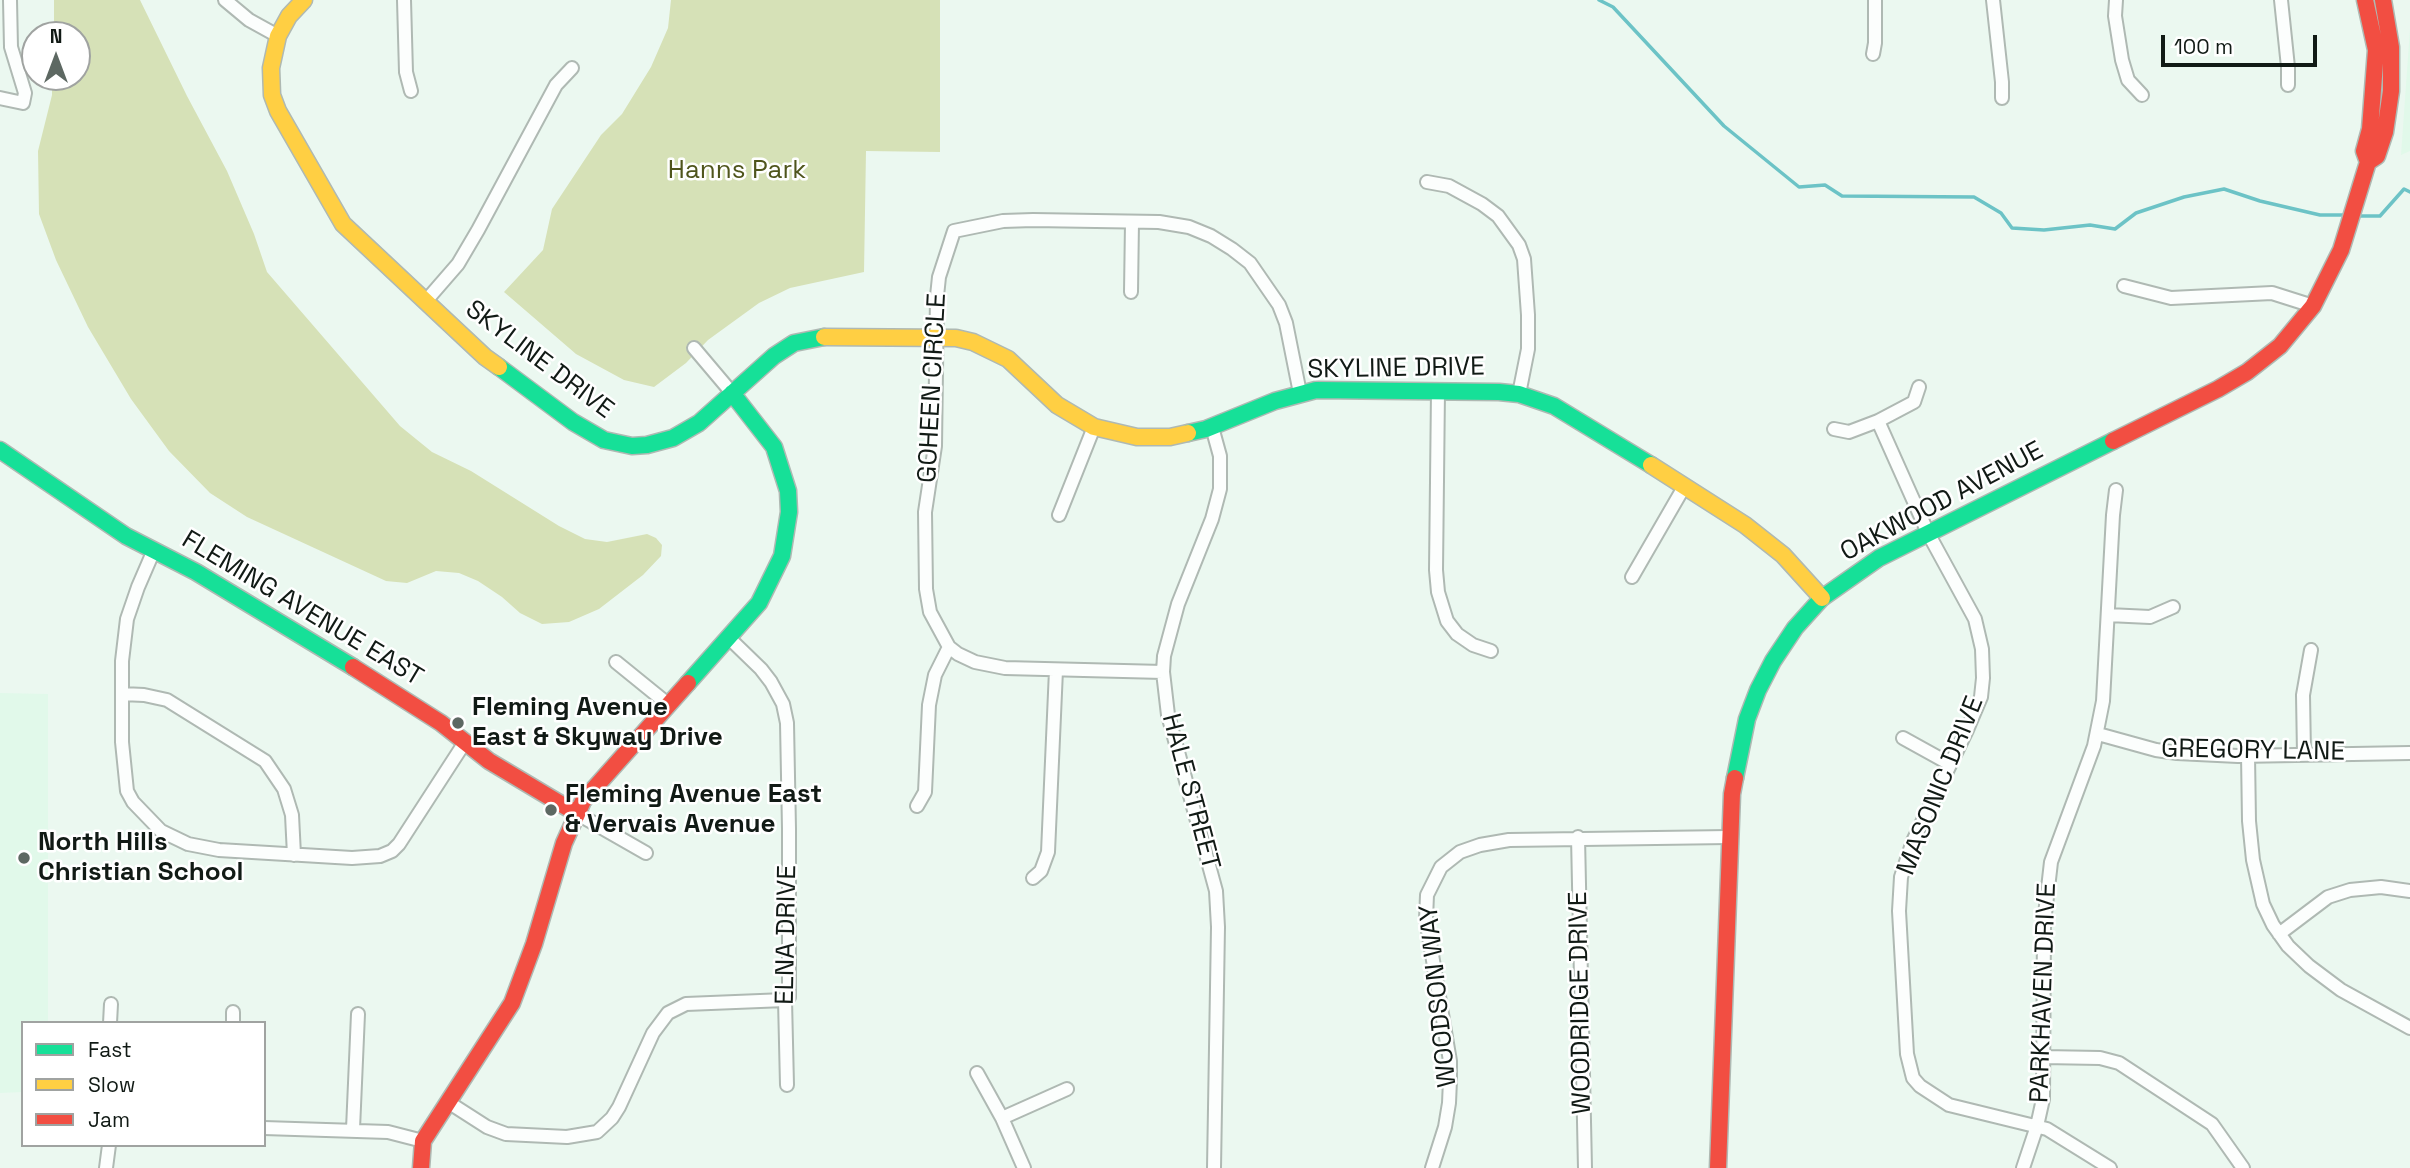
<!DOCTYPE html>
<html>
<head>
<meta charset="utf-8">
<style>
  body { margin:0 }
  #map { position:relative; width:2410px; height:1168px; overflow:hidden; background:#ebf8f0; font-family:"Space Grotesk",sans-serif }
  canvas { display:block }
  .legend { position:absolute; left:21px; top:1021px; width:245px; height:126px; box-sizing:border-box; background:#fff; border:2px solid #a0a3a1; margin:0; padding:9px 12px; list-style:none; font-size:21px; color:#111a15 }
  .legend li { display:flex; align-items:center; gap:14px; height:35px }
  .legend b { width:35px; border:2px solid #a0a3a1 }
  .north { position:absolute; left:21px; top:21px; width:70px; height:70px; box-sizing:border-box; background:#fff; border:2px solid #a0a3a1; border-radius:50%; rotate:0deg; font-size:19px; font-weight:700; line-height:28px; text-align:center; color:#111a15 }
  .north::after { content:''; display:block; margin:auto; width:24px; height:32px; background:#5d6862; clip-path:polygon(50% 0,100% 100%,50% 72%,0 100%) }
  .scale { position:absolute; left:2161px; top:35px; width:156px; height:32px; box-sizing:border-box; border:4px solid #111a15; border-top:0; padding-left:9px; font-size:21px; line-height:24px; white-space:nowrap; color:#111a15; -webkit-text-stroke:5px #fff; paint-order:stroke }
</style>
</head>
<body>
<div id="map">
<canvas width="2410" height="1168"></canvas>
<ul class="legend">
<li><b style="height:9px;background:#16e098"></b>Fast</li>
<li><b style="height:9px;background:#ffcf43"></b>Slow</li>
<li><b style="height:9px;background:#f24e42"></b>Jam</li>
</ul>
<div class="north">N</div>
<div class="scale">100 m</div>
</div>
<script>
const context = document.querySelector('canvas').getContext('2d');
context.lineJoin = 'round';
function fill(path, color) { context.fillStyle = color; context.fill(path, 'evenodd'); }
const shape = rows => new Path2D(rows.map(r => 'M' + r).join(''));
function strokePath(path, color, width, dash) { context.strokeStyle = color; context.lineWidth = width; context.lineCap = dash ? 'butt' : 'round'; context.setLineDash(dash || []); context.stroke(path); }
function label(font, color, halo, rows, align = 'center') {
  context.font = font + ' "Space Grotesk",sans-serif'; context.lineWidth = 5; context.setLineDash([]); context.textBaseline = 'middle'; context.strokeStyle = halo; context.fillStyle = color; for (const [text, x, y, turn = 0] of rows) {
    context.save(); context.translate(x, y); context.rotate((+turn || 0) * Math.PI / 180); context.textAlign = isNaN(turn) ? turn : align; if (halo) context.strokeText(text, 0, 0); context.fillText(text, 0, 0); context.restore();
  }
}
fill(shape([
  [2410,29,2410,151,2401,155],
  [0,693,48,694,48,1023,23,1023,23,1092,0,1093]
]), '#e1f9ea');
fill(shape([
  [54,0,140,0,187,96,227,171,254,234,267,272,400,426,432,452,471,471,559,526,585,539,607,542,647,534,656,538,662,545,661,556,643,575,599,609,569,622,542,624,520,613,502,597,478,581,459,573,436,571,407,583,386,581,247,517,210,493,169,451,131,399,88,327,56,260,39,214,38,151,52,95,52,77,77,77,77,35,54,35],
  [671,0,940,0,940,152,866,151,864,272,790,288,759,303,708,340,686,363,654,387,624,380,576,354,504,292,543,250,552,209,601,135,622,114,651,67,668,28]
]), '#d6e1b7');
strokePath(shape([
  [1599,0,1613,7,1724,126,1799,187,1825,185,1842,196,1974,197,2001,213,2012,228,2044,230,2090,225,2115,229,2136,213,2184,197,2224,189,2260,201,2320,215,2347,215],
  [2359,216,2380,216,2404,189,2410,192]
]), '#6cc3c6', 3.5);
const street = shape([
  [225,0,249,20,278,36],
  [404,0,406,72,411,91],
  [1993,0,2002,82,2002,98],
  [2116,0,2115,16,2122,60,2128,80,2142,95],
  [2281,0,2288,67,2288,85],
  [1873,54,1875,43,1875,0],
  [0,98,23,103,25,93,11,47,10,0],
  [1427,182,1449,186,1482,204,1498,216,1519,245,1524,259,1528,315,1528,349,1519,394],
  [2124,286,2171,298,2272,293,2313,306],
  [1131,292,1132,222],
  [425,302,458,264,478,230,556,85,572,68],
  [694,348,732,393],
  [1438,391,1436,570,1438,592,1447,621,1457,634,1473,645,1491,651],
  [1878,421,1928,533,1975,619,1982,649,1983,678,1981,697,1967,730,1913,841,1901,877,1899,911,1907,1054,1913,1078,1920,1086,1949,1105,2047,1129,2110,1168],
  [1212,427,1220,456,1220,489,1212,519,1178,604,1164,656,1163,672,1168,715,1216,891,1218,927,1214,1168],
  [1834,429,1849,432,1878,421,1914,402,1919,387],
  [1059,515,1094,427],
  [154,550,138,587,127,619,122,661,122,742,127,791,133,802,161,831,188,844,219,850,352,858,380,856,392,851,399,844,465,742],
  [1632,577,1684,487],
  [2108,615,2150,617,2173,607],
  [729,638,761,669,771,682,783,704,787,723,789,829,789,997,785,1000,787,1085],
  [616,662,669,705],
  [1163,672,1005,668,975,662,958,654,949,647,930,612,926,589,925,512,935,446,937,296,939,277,954,231,1003,221,1033,220,1159,222,1189,227,1211,236,1232,249,1250,263,1279,305,1286,323,1300,393],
  [122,694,144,695,167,700,265,761,284,789,292,815,294,855],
  [2098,734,2156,750,2177,753,2238,756,2410,753],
  [1903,738,1950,764],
  [2304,754,2303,695,2311,650],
  [2248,755,2249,821,2253,860,2263,904,2273,925,2288,946,2309,966,2341,990,2410,1028],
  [917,806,925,792,929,705,935,675,949,647],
  [576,813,646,853],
  [1578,837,1585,1168],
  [1033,878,1041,871,1048,852,1056,670],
  [2279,934,2328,897,2350,890,2381,887,2410,891],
  [110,1023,111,1004],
  [233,1023,233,1012],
  [2043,1057,2100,1058,2119,1063,2212,1124,2243,1168],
  [977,1073,1002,1118,1024,1168],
  [448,1102,487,1127,506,1134,567,1137,597,1132,612,1118,619,1107,653,1033,668,1013,686,1004,785,1000],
  [1002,1118,1067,1089],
  [264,1128,388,1132,423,1141],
  [353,1129,358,1014],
  [106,1168,109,1145],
  [1432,1168,1445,1127,1449,1103,1450,1080,1450,1061,1426,919,1427,895,1441,867,1460,852,1480,845,1509,840,1729,837],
  [2023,1168,2037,1126,2043,1099,2044,923,2051,862,2094,746,2103,701,2113,515,2116,490]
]);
const fast = shape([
  [499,367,573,422,604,440,632,446,647,445,673,438,699,423,774,356,794,343,824,337],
  [1188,433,1206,429,1275,401,1316,390,1499,392,1519,394,1554,406,1651,465],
  [0,450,126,536,196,572,353,667],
  [688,683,759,603,782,556,789,512,788,491,774,447,732,393],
  [1735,778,1747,719,1758,690,1773,661,1795,628,1822,598,1879,558,2113,441]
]);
const slow = shape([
  [304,0,289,16,278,36,271,68,272,95,278,111,343,224,485,357,499,367],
  [824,337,956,338,973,342,1008,359,1057,405,1094,427,1137,437,1170,437,1188,433],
  [1651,465,1745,525,1783,555,1822,598]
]);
const jam = shape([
  [2368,162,2377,156,2385,132,2391,91,2391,47,2383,0],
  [2113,441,2218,389,2247,372,2280,346,2313,306,2341,250,2368,162,2364,151,2370,129,2376,50,2365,0],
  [353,667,441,723,489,761,576,813],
  [421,1168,423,1141,512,1003,534,944,564,843,583,801,688,683],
  [1718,1168,1732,794,1735,778]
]);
strokePath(street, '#afb9b3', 16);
strokePath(fast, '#afb9b3', 19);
strokePath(slow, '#afb9b3', 19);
strokePath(jam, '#afb9b3', 19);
strokePath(street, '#fcfefd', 12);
strokePath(fast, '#16e098', 16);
strokePath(slow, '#ffcf43', 16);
strokePath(jam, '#f24e42', 16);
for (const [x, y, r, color] of [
  [458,723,7,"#5d6862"],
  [551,810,7,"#5d6862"],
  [24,858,7,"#5d6862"]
]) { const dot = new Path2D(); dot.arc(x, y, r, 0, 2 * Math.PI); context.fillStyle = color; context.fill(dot); strokePath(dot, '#fff', 2.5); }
label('26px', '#4f551c', '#fff', [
  ["Hanns Park",737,171]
]);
label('26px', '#111a15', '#fff', [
  ["SKYLINE DRIVE",539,360,37],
  ["SKYLINE DRIVE",1396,369,-1],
  ["GOHEEN CIRCLE",933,388,-87],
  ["OAKWOOD AVENUE",1942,502,-28],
  ["FLEMING AVENUE EAST",302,609,31],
  ["GREGORY LANE",2253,751,1],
  ["MASONIC DRIVE",1941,786,-68],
  ["HALE STREET",1190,792,75],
  ["ELNA DRIVE",787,935,-89],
  ["PARKHAVEN DRIVE",2044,993,-88],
  ["WOODSON WAY",1439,996,-96],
  ["WOODRIDGE DRIVE",1581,1003,-91]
]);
label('bold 26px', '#111a15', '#fff', [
  ["Fleming Avenue",472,708],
  ["East & Skyway Drive",472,738],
  ["Fleming Avenue East",565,795],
  ["& Vervais Avenue",565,825],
  ["North Hills",38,843],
  ["Christian School",38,873]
], 'left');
</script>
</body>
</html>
